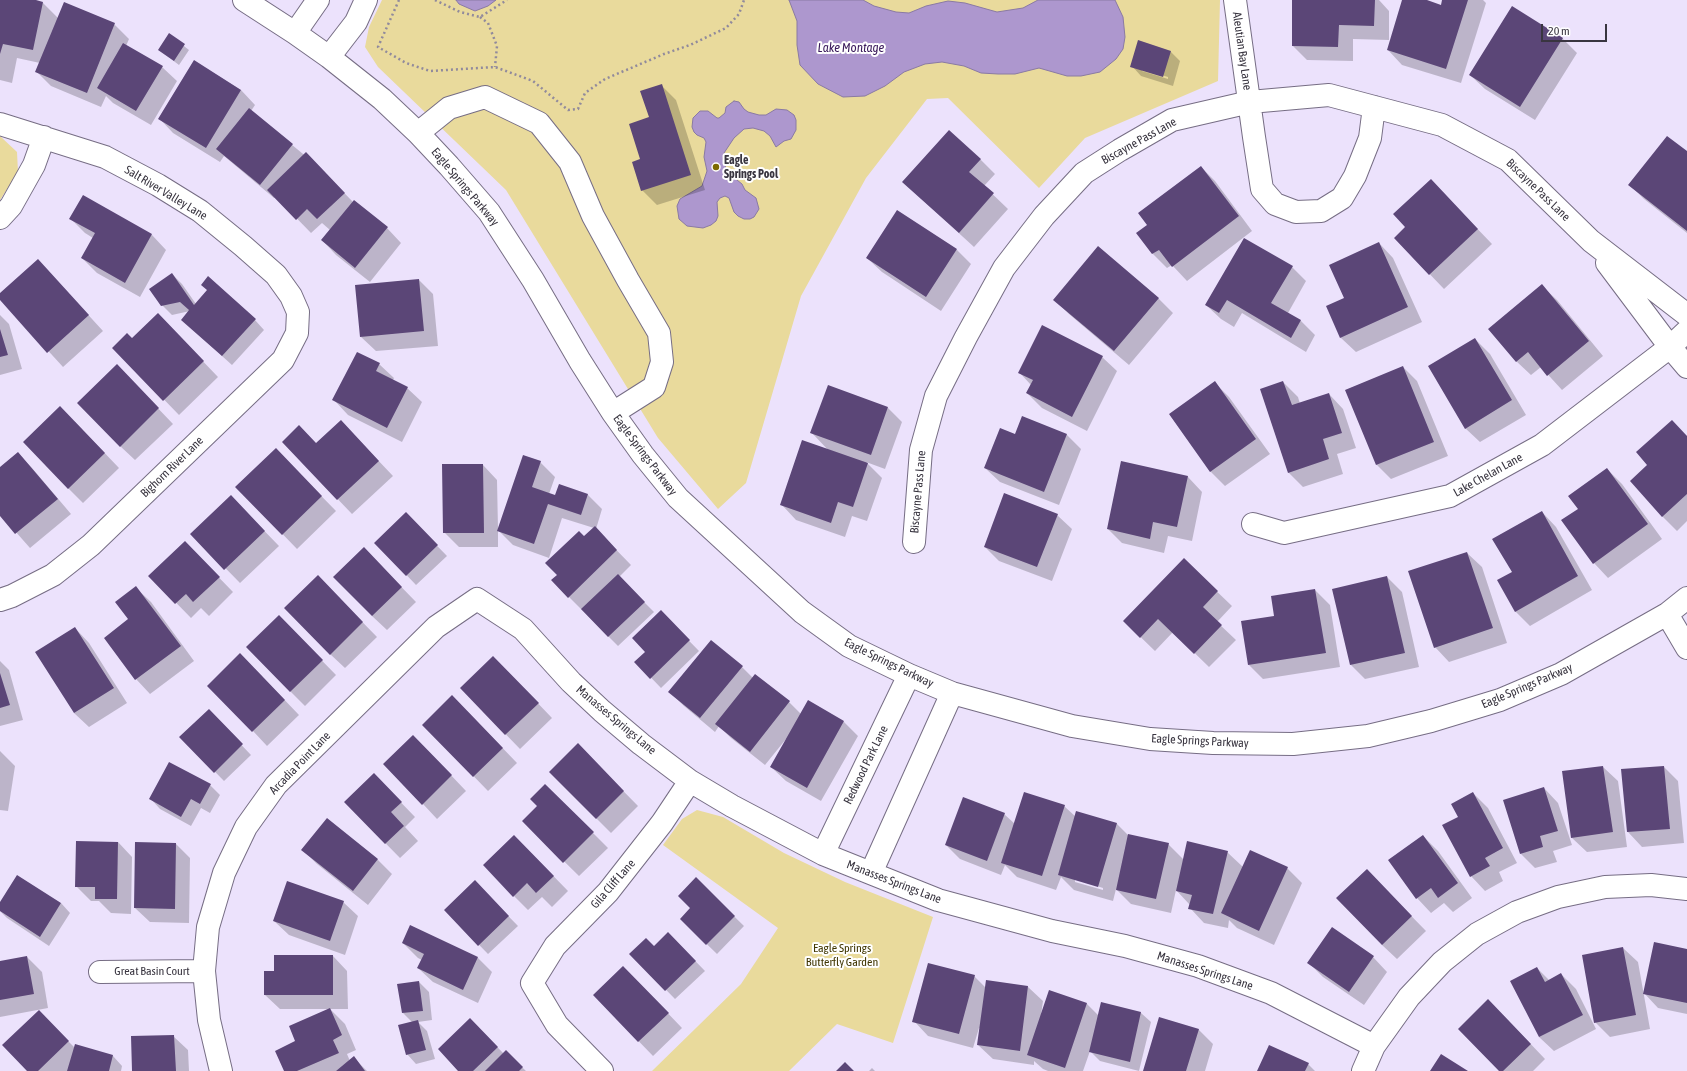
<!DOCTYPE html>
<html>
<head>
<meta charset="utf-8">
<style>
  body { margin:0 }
  #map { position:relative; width:1687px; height:1071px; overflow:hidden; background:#ece2fc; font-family:"Asap Condensed",sans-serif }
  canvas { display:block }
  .scale { position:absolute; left:1541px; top:24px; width:66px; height:18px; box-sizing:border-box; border:2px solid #393540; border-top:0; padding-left:5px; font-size:12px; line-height:14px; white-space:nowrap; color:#393540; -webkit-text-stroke:3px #fff; paint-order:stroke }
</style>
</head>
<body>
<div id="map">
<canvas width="1687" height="1071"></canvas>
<div class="scale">20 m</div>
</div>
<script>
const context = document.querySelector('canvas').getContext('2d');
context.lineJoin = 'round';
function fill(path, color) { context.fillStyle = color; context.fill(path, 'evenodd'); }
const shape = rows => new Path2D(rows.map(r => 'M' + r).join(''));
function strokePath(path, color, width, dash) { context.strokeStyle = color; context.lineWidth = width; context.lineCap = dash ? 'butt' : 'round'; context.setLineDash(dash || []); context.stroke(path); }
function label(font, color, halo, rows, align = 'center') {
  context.font = font + ' "Asap Condensed",sans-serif'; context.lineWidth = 4; context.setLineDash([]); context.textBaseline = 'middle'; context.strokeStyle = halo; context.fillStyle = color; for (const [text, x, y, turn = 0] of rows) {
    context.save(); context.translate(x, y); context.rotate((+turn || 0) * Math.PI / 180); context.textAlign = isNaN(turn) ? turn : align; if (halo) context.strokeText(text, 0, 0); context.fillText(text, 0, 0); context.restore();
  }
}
fill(shape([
  [382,0,1220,0,1218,81,1085,138,1039,188,948,98,927,99,866,178,801,296,746,483,718,509,658,438,506,190,378,67,365,47,369,27],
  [0,136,17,152,18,172,0,200],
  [697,810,723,817,784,853,845,882,933,917,893,1043,837,1024,789,1071,652,1071,741,984,778,928,663,845,682,819]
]), '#e9da9c');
const water = shape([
  [456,0,496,0,488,6,475,11,459,4,456,0],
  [789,0,863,0,874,6,896,12,909,13,926,6,948,1,965,3,997,12,1023,8,1038,0,1115,0,1123,17,1125,37,1123,49,1116,59,1100,72,1081,76,1067,76,1039,68,1015,74,998,74,981,73,964,66,942,62,925,64,904,72,885,86,865,96,843,97,818,84,800,65,797,45,797,21,789,0],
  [734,101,739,102,744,109,748,112,759,115,766,115,776,109,787,110,794,115,796,120,796,130,791,139,784,141,776,147,770,136,764,131,753,128,744,129,734,138,724,153,723,159,727,172,742,184,745,190,756,198,759,209,754,217,750,219,744,219,738,216,734,212,729,198,725,196,720,198,717,202,718,216,716,221,711,225,703,228,687,226,679,219,677,206,680,199,702,186,707,171,704,157,706,142,704,138,697,135,694,132,692,127,693,118,700,111,708,111,717,118,719,118,725,113,726,107,734,101]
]);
fill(water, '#ad97ce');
strokePath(water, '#8a7aa3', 1);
fill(shape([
  [0,0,31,0,43,3,58,18,114,24,129,39,126,46,162,67,177,81,151,125,113,103,106,96,101,107,51,86,37,72,40,63,17,58,12,83,0,80],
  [1293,0,1379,0,1389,11,1389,40,1353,39,1353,61,1307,60,1293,46],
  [1403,0,1423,0,1441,6,1443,0,1483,0,1486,3,1461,83,1402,65,1388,50],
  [170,35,189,50,179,65,159,50],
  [1562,38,1577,53,1535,120,1485,89,1470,75],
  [1171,52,1180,61,1173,86,1141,76,1132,66],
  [1142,69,1168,77,1168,79,1142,71],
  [194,61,241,90,255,105,251,111,320,168,353,202,387,228,401,243,370,282,336,255,322,240,330,230,322,223,311,233,276,197,274,198,224,156,220,162,173,133,159,118],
  [662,86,676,100,705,190,657,205,642,190,641,160,650,118],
  [1687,153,1687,233,1644,199,1630,185],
  [980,159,995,174,984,186,1008,209,974,247,903,182],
  [1201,167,1215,181,1252,231,1187,281,1172,265,1167,268,1153,254,1138,233,1148,225],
  [1445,195,1492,244,1444,289,1395,238],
  [83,196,152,235,166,250,140,297,97,273,82,258,93,238,85,233,71,219],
  [1379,243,1393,258,1422,322,1356,352,1341,338,1327,307,1345,299],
  [1098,248,1159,299,1173,313,1129,365,1069,314,1055,300],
  [957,250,971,264,941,311,882,272,867,258],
  [38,260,103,331,63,367,0,298,0,294],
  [1292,267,1306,281,1288,313,1301,321,1315,335,1306,352,1242,313,1234,327,1221,319,1206,305],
  [172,274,182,284,196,304,255,320,264,330,232,365,192,329,190,311,172,315,162,305],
  [419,280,433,294,438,346,376,351,361,337],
  [1542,286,1557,300,1603,356,1562,390,1541,367,1531,375,1516,361],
  [0,315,9,324,22,369,0,375],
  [172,329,218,377,179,415,114,348,132,339],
  [1475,339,1490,354,1526,415,1480,442,1465,428],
  [1102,357,1117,371,1087,431,1042,408,1027,393,1031,385,1019,372],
  [379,364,394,378,393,380,407,388,422,402,402,442,348,415,334,400],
  [1403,367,1417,381,1448,456,1391,479,1377,465,1346,390],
  [131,380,173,424,135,460,120,446],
  [1283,382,1298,397,1300,404,1329,394,1343,409,1356,448,1337,454,1343,474,1303,487,1288,472],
  [1215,383,1229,397,1270,454,1225,486,1211,472,1170,415],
  [888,408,902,422,885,469,866,462,882,478,867,521,852,516,845,537,796,520,782,505,829,451,812,433],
  [1023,417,1067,435,1081,449,1059,505,1000,482,985,468,1016,435],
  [75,422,119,468,83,503,68,488],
  [355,436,393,476,352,514,283,442,317,444],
  [1687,436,1687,521,1677,531,1662,516],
  [18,453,32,468,71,514,30,548,0,514,0,468],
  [540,462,555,477,549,494,556,496,559,485,588,495,602,509,596,529,631,565,619,577,654,612,618,646,552,580,558,575,584,538,594,528,562,518,549,558,513,545,498,530,498,547,459,547,444,532,483,465,497,480,498,529],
  [1122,462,1188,477,1202,492,1192,541,1168,536,1164,553,1122,543,1108,529],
  [290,464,336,511,297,549,237,487],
  [1607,469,1622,484,1662,539,1608,578,1594,563,1579,509],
  [245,511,279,546,240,583,192,534],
  [1542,512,1556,527,1592,590,1530,626,1515,611,1513,573],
  [406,514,447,556,416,585,376,543],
  [1057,515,1072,529,1052,581,999,561,985,547],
  [1467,553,1482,567,1507,643,1449,662,1435,647],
  [199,557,233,592,209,616,201,608,191,618,150,576],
  [1184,560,1232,606,1217,622,1236,640,1209,667,1173,632,1155,651,1124,621],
  [378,563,416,602,387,630,372,616],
  [1387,577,1402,592,1419,667,1365,679,1351,665],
  [136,588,151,602,194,661,150,694,136,679,129,620],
  [1315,590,1330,605,1340,667,1263,679,1249,665,1275,617],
  [332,591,377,637,345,668,330,654],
  [661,612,699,651,661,688,636,662,647,652],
  [75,628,89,643,127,703,89,727,74,713],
  [293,631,336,675,305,706,290,691],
  [0,661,9,670,23,720,0,726],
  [742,667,753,678,789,702,801,714,844,722,858,736,821,801,786,781,771,767,787,740,786,739,765,765,731,738,719,726,715,732,684,706,670,692],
  [255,669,299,715,267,746,253,731],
  [508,672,552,718,520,749,461,688],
  [209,711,251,755,224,781,181,737],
  [467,711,517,763,488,791,424,725],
  [578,745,638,806,611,833,550,772],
  [0,751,15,766,8,811,0,810],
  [428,751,466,791,437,819,423,804],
  [1603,767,1618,781,1627,847,1587,852,1572,838],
  [1664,767,1678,781,1684,843,1642,847,1628,832,1622,770],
  [210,785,220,795,210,813,201,808,191,826,160,809,151,799],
  [545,785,608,848,579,876,523,821,539,806],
  [1544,788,1558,803,1572,845,1553,851,1557,862,1535,868,1521,854],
  [388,789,415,817,405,827,418,841,400,858,345,802],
  [1473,793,1488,808,1517,863,1499,872,1503,881,1485,891,1471,876,1459,817],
  [1064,806,1076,817,1077,812,1117,824,1128,835,1168,844,1184,860,1227,852,1243,867,1287,868,1302,883,1274,945,1237,928,1229,920,1228,928,1204,923,1190,908,1190,905,1176,890,1171,913,1131,904,1116,889,1113,901,1074,890,1061,877,1056,890,1017,877,1005,865,1001,875,960,859,946,845,1004,814,1015,824],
  [1075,879,1103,888,1103,890,1075,882],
  [327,819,378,860,392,874,368,905,317,864,302,849],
  [1423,836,1438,851,1472,898,1453,912,1444,903,1431,913,1417,898],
  [118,842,132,857,131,914,111,913,99,901,91,901,76,886],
  [176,844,190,858,189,923,150,922,135,908],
  [529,851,568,891,552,907,542,897,528,910,514,896],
  [696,879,744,926,717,954,681,919,692,908],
  [475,882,518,926,488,954,445,910],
  [1381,885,1426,931,1397,959,1382,945],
  [343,902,358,916,345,955,289,935,274,921],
  [61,903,70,913,49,946,7,918,0,911,0,904],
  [411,926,478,958,492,972,478,1003,433,982,418,968,422,960,418,958,403,943],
  [668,933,705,971,675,999,631,954,654,947],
  [1623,948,1638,962,1650,1029,1610,1037,1595,1022],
  [1687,950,1687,1014,1658,1008,1644,993],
  [333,956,347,971,348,1009,330,1009,345,1024,356,1050,347,1054,350,1061,354,1058,367,1071,285,1071,297,1042,330,1009,280,1009,265,995,275,972],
  [27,957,42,972,48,1008,0,1017,0,962],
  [1373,957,1387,972,1364,1005,1323,977,1309,963],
  [1537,968,1549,980,1561,974,1576,989,1596,1029,1554,1051,1539,1037],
  [974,976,986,988,987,981,1028,987,1043,1001,1041,1015,1050,991,1087,1004,1099,1016,1102,1003,1141,1013,1151,1022,1139,1071,1100,1061,1090,1051,1083,1071,1048,1071,1043,1069,1034,1061,1034,1065,993,1059,978,1045,980,1028,979,1028,973,1048,928,1036,914,1021],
  [419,982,429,992,432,1020,418,1022,427,1031,435,1059,416,1064,407,1054,412,1022,403,1013],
  [638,982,682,1028,653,1056,594,995],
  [1503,1015,1545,1059,1533,1071,1500,1071],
  [470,1019,504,1054,506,1052,526,1071,460,1071],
  [53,1026,75,1048,113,1056,122,1066,121,1071,29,1071],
  [1198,1029,1213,1044,1205,1071,1144,1071],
  [173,1036,188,1050,189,1071,133,1071],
  [1308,1064,1315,1071,1258,1071],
  [872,1068,875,1071,869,1071]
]), '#0003');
fill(shape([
  [0,0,36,0,43,2,33,50,3,44,0,54],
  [1292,0,1375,0,1374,26,1339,25,1338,47,1292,46],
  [1402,0,1427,0,1441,5,1442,0,1468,0,1446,69,1387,50],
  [64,2,115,23,87,93,35,72],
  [1512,6,1563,38,1520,107,1469,75],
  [169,33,185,44,174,61,158,50],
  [1138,40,1171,51,1163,77,1130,67],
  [123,43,163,66,136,111,97,88],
  [194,60,241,90,206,148,158,119],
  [662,84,691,175,641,191,632,162,640,159,629,124,649,117,640,91],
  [249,108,293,144,260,185,216,149],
  [949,130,981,159,969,172,994,193,959,233,902,182],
  [1667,136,1687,151,1687,231,1628,185],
  [306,152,345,193,317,219,307,209,296,220,267,190],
  [1201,166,1239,216,1172,267,1159,250,1152,254,1136,233,1147,225,1138,213],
  [1431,179,1478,229,1429,275,1394,238,1405,227,1393,214],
  [83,195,152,234,125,283,81,258,95,233,69,219],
  [354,200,388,227,355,268,321,240],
  [897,210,957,249,926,297,866,258],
  [1244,238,1293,266,1271,303,1301,320,1291,338,1227,300,1219,313,1205,305],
  [1379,242,1408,307,1340,338,1326,306,1344,298,1329,265],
  [1098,246,1159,298,1114,351,1053,300],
  [38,259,89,315,47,353,0,300,0,293],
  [172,273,194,305,207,290,201,285,208,276,256,319,222,356,181,320,189,310,180,302,161,306,149,289],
  [419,279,424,331,360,337,355,285],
  [1542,284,1589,341,1547,376,1528,352,1516,362,1488,329],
  [158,313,204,361,163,401,112,348,127,333,132,338],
  [1042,325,1103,356,1072,417,1026,393,1033,380,1018,373],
  [0,329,8,355,0,357],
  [1475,338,1512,400,1465,429,1428,366],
  [357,352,380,363,376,371,408,387,387,428,332,400],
  [117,364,159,408,120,447,77,403],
  [1403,366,1434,442,1376,465,1345,390],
  [1215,381,1256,439,1210,472,1169,414],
  [1283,381,1292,405,1329,393,1342,433,1323,439,1329,459,1288,473,1260,389],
  [828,385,888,407,871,455,810,433],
  [60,406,105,453,68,489,23,442],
  [1022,416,1067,434,1044,492,984,468,1000,428,1015,434],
  [341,420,379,461,337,500,282,442,299,425,316,443],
  [1672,420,1687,436,1687,494,1662,517,1630,481,1647,465,1636,452],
  [802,440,868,463,853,507,838,502,831,523,780,505],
  [276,448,322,496,282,535,235,487],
  [18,452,58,499,15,534,0,516,0,467],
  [523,455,541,461,532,487,555,495,559,484,588,494,581,515,548,504,534,544,497,531],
  [1121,461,1188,476,1177,527,1153,522,1150,539,1107,529],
  [442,464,483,464,484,533,443,533],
  [1607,468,1648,524,1593,564,1561,520,1578,509,1568,496],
  [1004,493,1058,514,1037,567,984,547],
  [231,495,265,531,224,570,190,534],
  [1542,511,1578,576,1515,612,1497,580,1512,572,1492,539],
  [406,512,438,545,406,576,374,543],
  [595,526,617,550,568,598,551,580,557,575,545,563,579,531,584,536],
  [185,541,220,577,193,602,186,594,175,604,148,576],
  [364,547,402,587,372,616,333,577],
  [1467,552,1493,628,1434,648,1408,571],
  [1184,558,1218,591,1203,607,1222,625,1194,654,1158,619,1140,638,1123,621],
  [618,574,645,602,608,637,581,609],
  [318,575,363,622,330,655,284,608],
  [1387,576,1405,653,1350,665,1332,589],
  [136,586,181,646,135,680,104,638,128,619,115,602],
  [1315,589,1326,653,1248,665,1241,621,1274,616,1271,596],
  [661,610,690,640,650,679,634,662,645,652,632,638],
  [279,615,323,660,290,692,246,647],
  [75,627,114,688,74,713,35,652],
  [711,640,743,666,700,718,668,692],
  [240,653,285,700,252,732,207,686],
  [493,656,539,703,505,735,460,688],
  [0,673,10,705,0,708],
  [755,674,790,701,750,752,715,724],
  [452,695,503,748,473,777,422,725],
  [808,700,844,721,807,788,770,767],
  [209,709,243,744,214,773,179,737],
  [413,735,452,775,422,805,383,764],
  [578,743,624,791,596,819,549,772],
  [169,762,211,784,200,804,191,799,181,817,149,799],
  [1603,766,1613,832,1571,838,1562,771],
  [1664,766,1670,829,1627,832,1621,769],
  [374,773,402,802,391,812,404,826,385,844,344,802],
  [545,784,594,832,563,863,522,821,537,806,530,799],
  [1544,787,1558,831,1540,836,1543,847,1520,854,1503,800],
  [1024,792,1065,805,1042,876,1001,863],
  [1473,792,1503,848,1485,858,1490,866,1470,877,1442,825,1458,817,1451,804],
  [963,797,1005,813,987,861,945,845],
  [1076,811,1117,823,1098,887,1058,875],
  [327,818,378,859,353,891,301,850],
  [1128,834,1169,843,1156,899,1116,890],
  [514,835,554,876,536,893,527,883,513,897,483,865],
  [1423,835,1458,883,1438,898,1431,888,1416,899,1388,860],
  [76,841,118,842,117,899,95,899,95,887,75,887],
  [1187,841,1228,851,1213,914,1188,909,1192,895,1176,891],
  [135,842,176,843,175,909,134,908],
  [1250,850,1288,867,1259,931,1221,913],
  [1367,869,1412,916,1382,945,1336,898],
  [17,875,61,903,40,937,0,911,0,902],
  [696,877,735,916,706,945,680,919,690,908,678,896],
  [475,880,509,916,478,946,444,910],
  [287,881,344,901,330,941,273,921],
  [410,925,478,957,463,990,417,968,424,954,402,943],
  [1332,927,1374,956,1349,992,1307,963],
  [668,932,696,961,665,991,629,954,646,938,654,946],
  [1654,942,1687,949,1687,1003,1643,994],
  [1623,947,1636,1015,1594,1023,1582,955],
  [274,955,333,955,333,995,264,995,264,971,274,971],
  [27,956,34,994,0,1000,0,961],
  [928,963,975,975,959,1034,912,1022],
  [623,966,669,1013,638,1042,593,995],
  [1537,967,1545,982,1561,973,1583,1015,1539,1037,1510,981],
  [986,980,1028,986,1020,1051,977,1045],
  [419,981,423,1011,402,1013,397,984],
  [1049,990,1087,1003,1065,1068,1027,1055],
  [1488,999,1531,1044,1503,1071,1499,1071,1458,1029],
  [1101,1002,1141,1012,1130,1062,1089,1052],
  [330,1008,342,1035,333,1040,339,1053,297,1071,284,1071,275,1051,295,1041,289,1026],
  [39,1010,69,1041,38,1071,27,1071,2,1045],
  [1159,1017,1199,1029,1186,1071,1143,1071],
  [470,1018,498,1047,473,1071,458,1071,438,1049],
  [418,1020,426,1050,406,1055,398,1025],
  [174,1035,176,1071,132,1071,131,1036],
  [75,1044,113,1055,109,1071,67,1071],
  [1269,1045,1309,1063,1305,1071,1257,1071],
  [506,1050,523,1067,519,1071,485,1071],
  [1441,1054,1468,1071,1430,1071],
  [354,1056,365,1071,336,1071],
  [845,1062,854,1071,836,1071]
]), '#5b4677');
const minor = shape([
  [244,0,295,33,329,57,382,99,418,133,449,166,489,212,533,280,580,361,613,413,643,455,678,498,802,612,849,646,909,675,952,693,1072,726,1150,739,1213,743,1293,744,1368,736,1431,721,1500,700,1561,674,1667,614,1687,598],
  [1235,0,1254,137,1262,189,1275,204,1296,212,1321,211,1342,198,1355,176,1370,138,1374,107],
  [295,33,318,0],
  [329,57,356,22,366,0],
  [0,124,105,157,158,185,200,211,243,246,276,275,291,296,298,312,297,333,283,360,91,545,53,575,12,596,0,600],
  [418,133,449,108,485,97,539,123,570,162,593,216,628,280,659,333,662,362,654,387,613,413],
  [0,218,11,206,34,165,44,137],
  [1607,263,1670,347,1687,367],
  [1253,524,1284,533,1450,496,1542,445,1670,347,1687,331],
  [914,542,921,450,936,396,966,337,1004,268,1044,216,1084,173,1120,150,1172,120,1250,102,1329,95,1442,125,1508,160,1591,241,1687,315],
  [1667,614,1687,648],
  [823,854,909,675],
  [871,873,952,693],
  [100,972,204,971],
  [221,1071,209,1020,204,971,208,927,224,873,246,827,276,785,436,627,477,599,523,629,571,682,602,711,641,744,690,781,732,806,823,854,938,900,1052,931,1125,946,1198,966,1271,993,1374,1046],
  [602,1071,557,1025,532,983,555,946,608,892,662,823,690,781],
  [1363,1071,1374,1046,1409,997,1442,962,1477,934,1517,912,1558,897,1605,887,1651,885,1687,889]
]);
strokePath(minor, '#766d84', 24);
strokePath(shape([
  [399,0,378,47,406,63,430,71,495,67,533,81,568,110,578,109,585,93,605,79,664,54,690,45,726,28,739,14,744,0],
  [435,0,460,12,480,17,507,0],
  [480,17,488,23,497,46,495,67]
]), '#918a9c', 2.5, [2, 3]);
strokePath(minor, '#fff', 22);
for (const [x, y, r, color] of [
  [716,167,4,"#7c6900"]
]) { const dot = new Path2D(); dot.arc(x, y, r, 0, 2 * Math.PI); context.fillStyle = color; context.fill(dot); strokePath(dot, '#fff', 1.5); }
label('12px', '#393540', '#fff', [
  ["Aleutian Bay Lane",1242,51,82],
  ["Biscayne Pass Lane",1139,141,-29],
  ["Eagle Springs Parkway",465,187,50],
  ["Biscayne Pass Lane",1538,190,44],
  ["Salt River Valley Lane",166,193,31],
  ["Eagle Springs Parkway",645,455,53],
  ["Bighorn River Lane",172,467,-44],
  ["Lake Chelan Lane",1488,475,-29],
  ["Biscayne Pass Lane",918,492,-85],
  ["Eagle Springs Parkway",889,663,26],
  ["Eagle Springs Parkway",1527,686,-23],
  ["Manasses Springs Lane",616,720,40],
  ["Eagle Springs Parkway",1200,741,3],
  ["Arcadia Point Lane",300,763,-46],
  ["Redwood Park Lane",866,765,-64],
  ["Manasses Springs Lane",894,882,21],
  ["Gila Cliff Lane",613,884,-49],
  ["Great Basin Court",152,971],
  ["Manasses Springs Lane",1205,971,18]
]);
label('bold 12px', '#393540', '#fff', [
  ["Eagle",724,160],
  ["Springs Pool",724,174]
], 'left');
label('12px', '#413703', '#fff', [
  ["Eagle Springs",842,948],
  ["Butterfly Garden",842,962]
]);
label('italic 13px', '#3a1a5b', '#fff', [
  ["Lake Montage",851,48]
]);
</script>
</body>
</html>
